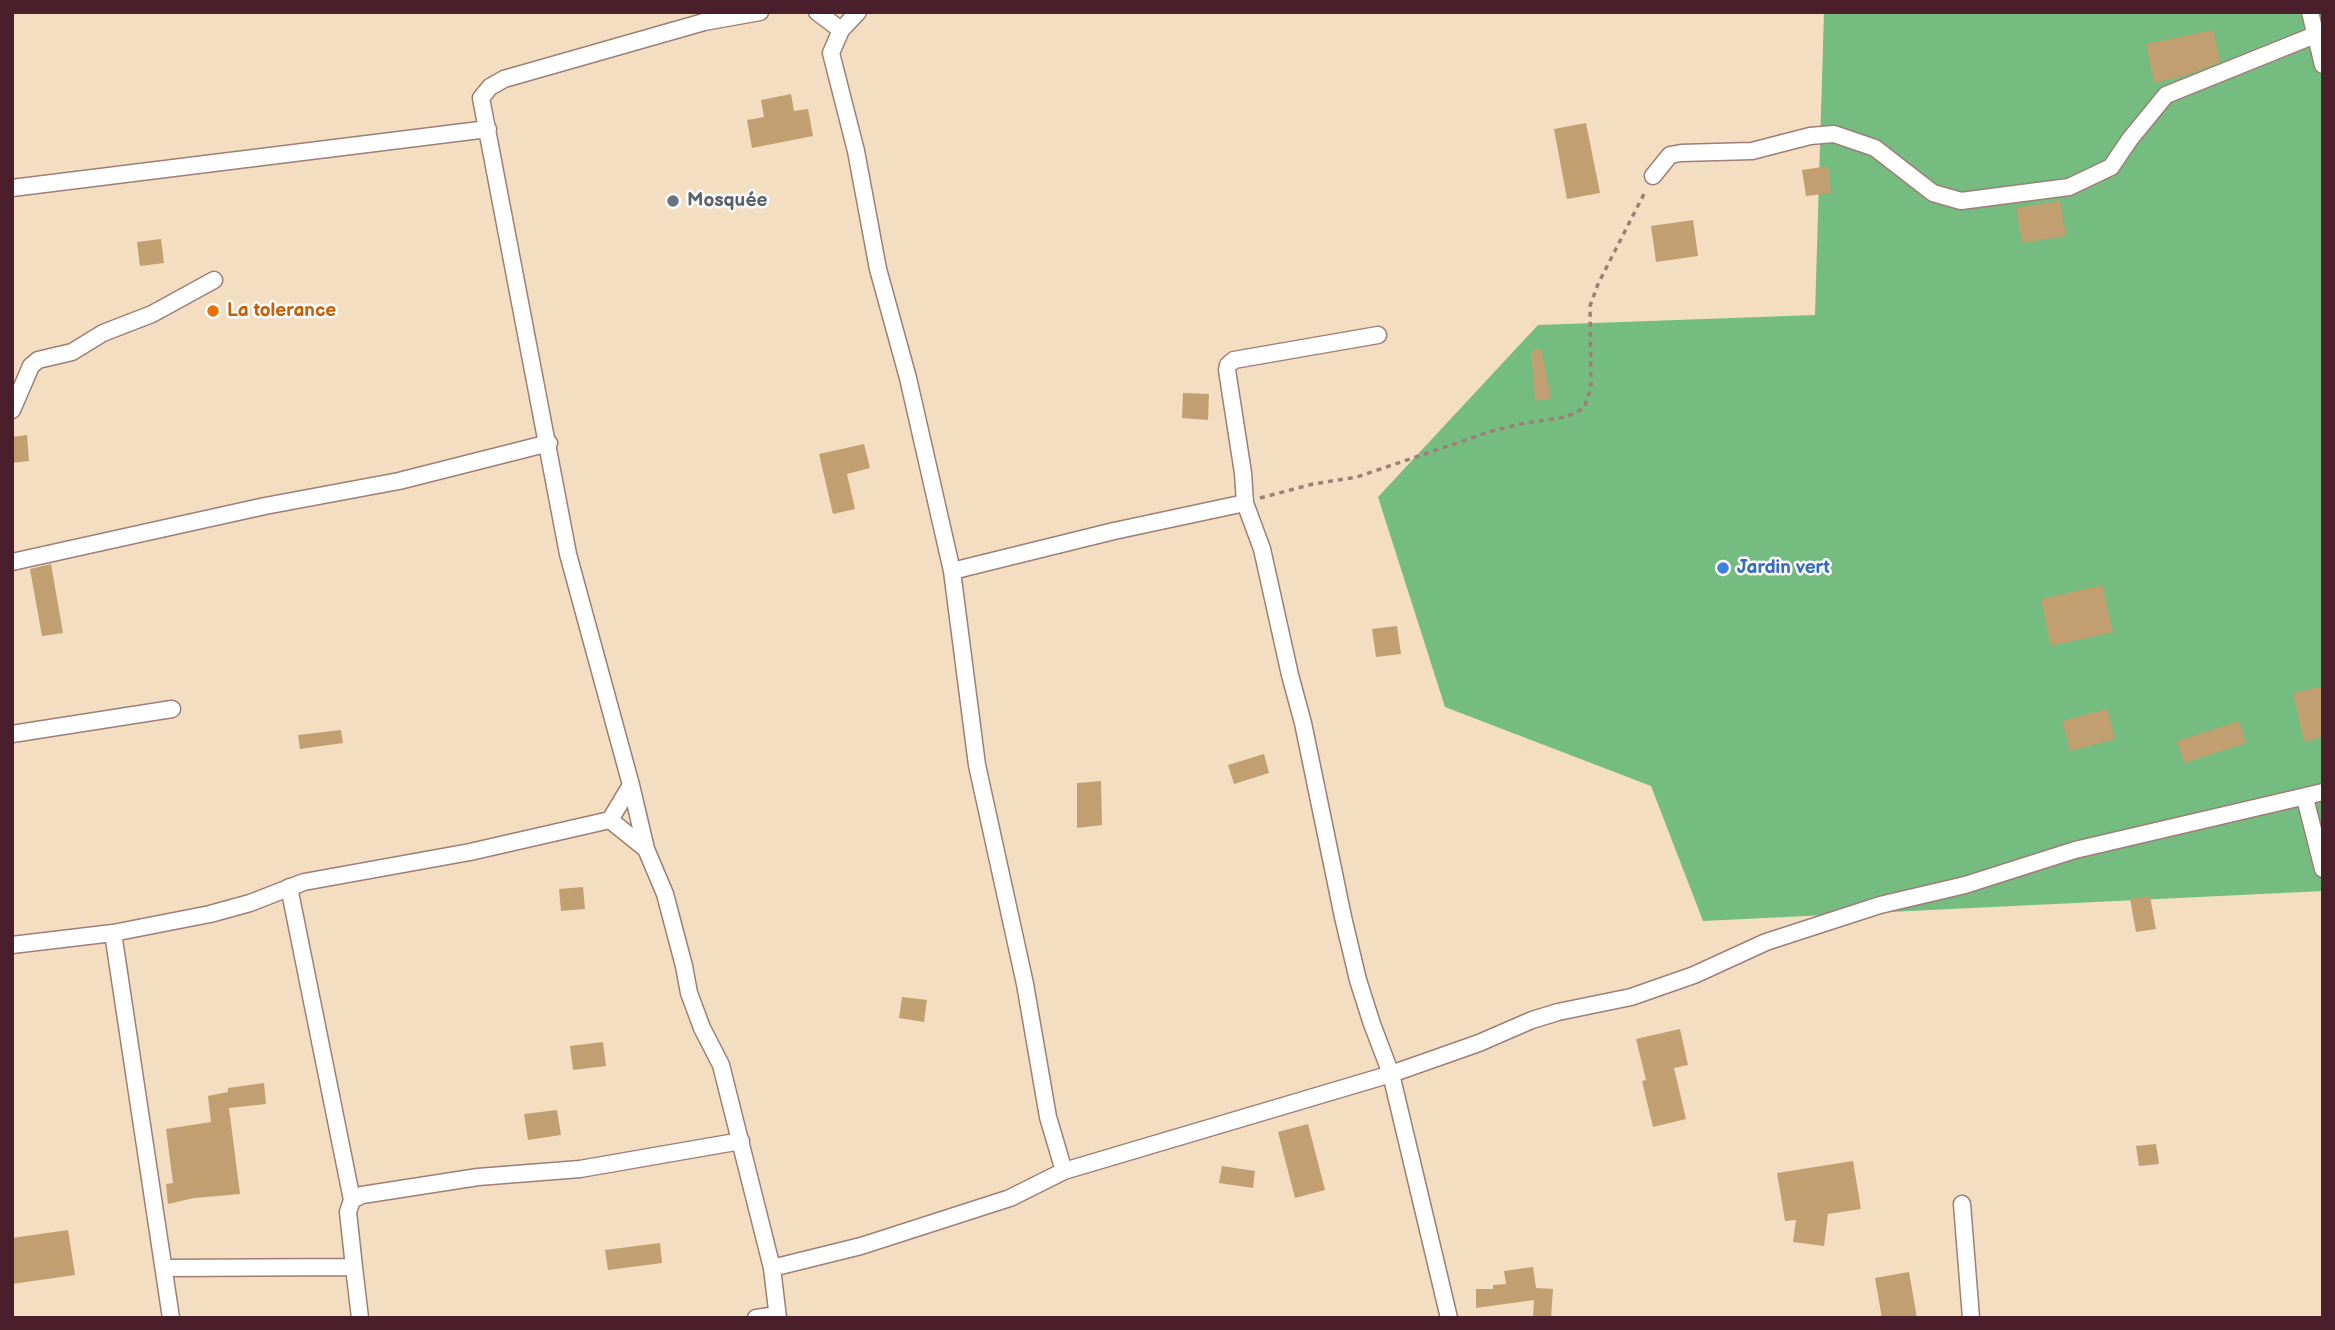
<!DOCTYPE html>
<html>
<head>
<meta charset="utf-8">
<style>
  body { margin:0 }
  #map { position:relative; width:2335px; height:1330px; overflow:hidden; background:#f3dec2; font-family:"Balsamiq Sans",sans-serif }
  canvas { display:block }
  .frame { position:absolute; inset:0; border:14px solid #4a1f2b; pointer-events:none }
</style>
</head>
<body>
<div id="map">
<canvas width="2335" height="1330"></canvas>
<div class="frame"></div>
</div>
<script>
const context = document.querySelector('canvas').getContext('2d');
context.lineJoin = 'round';
function fill(path, color) { context.fillStyle = color; context.fill(path, 'evenodd'); }
const shape = rows => new Path2D(rows.map(r => 'M' + r).join(''));
function strokePath(path, color, width, dash) { context.strokeStyle = color; context.lineWidth = width; context.lineCap = dash ? 'butt' : 'round'; context.setLineDash(dash || []); context.stroke(path); }
function label(font, color, halo, rows, align = 'center') {
  context.font = font + ' "Balsamiq Sans",sans-serif'; context.lineWidth = 5; context.setLineDash([]); context.textBaseline = 'middle'; context.strokeStyle = halo; context.fillStyle = color; for (const [text, x, y, turn = 0] of rows) {
    context.save(); context.translate(x, y); context.rotate((+turn || 0) * Math.PI / 180); context.textAlign = isNaN(turn) ? turn : align; if (halo) context.strokeText(text, 0, 0); context.fillText(text, 0, 0); context.restore();
  }
}
fill(shape([
  [1824,12,2323,12,2323,891,1703,921,1651,786,1445,707,1378,497,1538,325,1815,315]
]), '#74bc80');
fill(shape([
  [2213,30,2220,62,2184,76,2154,83,2146,44],
  [791,94,794,111,808,109,813,136,752,148,747,120,764,117,761,100],
  [1586,123,1600,193,1567,199,1554,129],
  [1828,166,1831,193,1806,196,1802,170],
  [2060,201,2066,236,2022,243,2016,208],
  [1693,220,1698,256,1656,262,1651,226],
  [161,239,164,263,140,266,137,242],
  [1541,349,1551,398,1535,401,1531,351],
  [1183,393,1209,394,1208,420,1182,418],
  [27,435,29,461,12,463,12,437],
  [864,444,870,468,847,474,855,509,833,514,819,454],
  [51,564,63,633,42,636,30,569],
  [2102,585,2113,632,2051,646,2041,599],
  [1397,626,1401,654,1376,657,1372,629],
  [2323,686,2323,737,2304,742,2293,693],
  [2107,709,2115,739,2070,751,2062,721],
  [2239,721,2246,743,2184,763,2177,741],
  [341,730,343,743,300,749,298,735],
  [1264,754,1269,773,1234,784,1228,765],
  [1101,781,1102,825,1077,828,1077,783],
  [583,887,585,909,561,911,559,889],
  [2150,896,2156,929,2136,932,2130,899],
  [902,997,927,1000,924,1022,899,1018],
  [1680,1029,1688,1065,1674,1068,1686,1119,1653,1127,1642,1081,1646,1080,1636,1039],
  [603,1042,606,1066,573,1070,570,1046],
  [264,1083,266,1104,229,1108,240,1194,194,1198,168,1204,166,1184,173,1183,166,1129,211,1122,208,1096,228,1092,228,1088],
  [557,1110,561,1135,528,1140,524,1114],
  [1308,1124,1325,1190,1295,1198,1278,1132],
  [2156,1144,2159,1164,2139,1166,2136,1146],
  [1853,1161,1861,1209,1828,1214,1824,1246,1793,1242,1796,1220,1785,1221,1777,1173],
  [1222,1166,1255,1171,1253,1188,1219,1183],
  [68,1230,75,1275,12,1284,12,1238],
  [660,1243,662,1263,608,1270,605,1250],
  [1533,1267,1536,1288,1553,1289,1551,1318,1533,1318,1534,1300,1476,1308,1476,1289,1493,1289,1493,1285,1506,1284,1504,1271],
  [1909,1272,1917,1318,1882,1318,1875,1278]
]), '#c29f70');
const minor = shape([
  [760,12,704,22,504,79,490,87,481,98,568,554,631,785,646,849,665,894,684,966,689,993,702,1028,721,1065,772,1268,778,1318],
  [817,12,841,30],
  [858,12,841,30,831,53,856,151,878,269,908,378,952,571,977,765,1025,984,1048,1117,1064,1171],
  [2310,12,2323,65],
  [1653,176,1670,155,1681,153,1752,151,1810,136,1834,134,1875,148,1933,193,1961,201,2069,187,2111,167,2130,139,2166,95,2315,35],
  [12,188,488,129],
  [1378,335,1234,360,1228,365,1227,370,1243,473,1245,503,1262,549,1290,675,1303,723,1343,917,1358,980,1372,1024,1391,1074,1449,1318],
  [12,410,31,366,38,360,72,352,103,333,152,314,214,280],
  [12,562,265,506,399,481,549,443],
  [952,571,1114,531,1245,503],
  [12,734,172,709],
  [2305,798,2323,869],
  [610,820,646,849],
  [289,887,352,1200],
  [113,933,210,914,250,903,304,882,470,852,610,820,631,785],
  [12,945,113,933,171,1318],
  [1962,1204,1971,1318],
  [354,1267,360,1318],
  [164,1268,354,1267,348,1212,352,1200,362,1195,478,1177,580,1169,741,1141],
  [772,1268,861,1246,1010,1198,1064,1171,1391,1074,1479,1043,1532,1020,1558,1012,1631,997,1694,975,1766,942,1880,905,1965,885,2075,850,2323,792],
  [756,1318,777,1315]
]);
strokePath(minor, '#9e7e76', 19);
strokePath(shape([
  [1260,498,1313,484,1357,477,1492,431,1525,423,1566,417,1584,408,1591,388,1590,306,1598,284,1646,190]
]), '#9e7e76', 3.5, [5, 5]);
strokePath(minor, '#fff', 16);
for (const [x, y, r, color] of [
  [673,201,7,"#6b7280"],
  [213,311,7,"#e8710a"],
  [1723,568,7,"#3f7fe0"]
]) { const dot = new Path2D(); dot.arc(x, y, r, 0, 2 * Math.PI); context.fillStyle = color; context.fill(dot); strokePath(dot, '#fff', 2.5); }
label('bold 19px', '#5b616d', '#fff', [
  ["Mosquée",687,201]
], 'left');
label('bold 19px', '#c56008', '#fff', [
  ["La tolerance",227,311]
], 'left');
label('bold 19px', '#366cbe', '#fff', [
  ["Jardin vert",1737,568]
], 'left');
</script>
</body>
</html>
